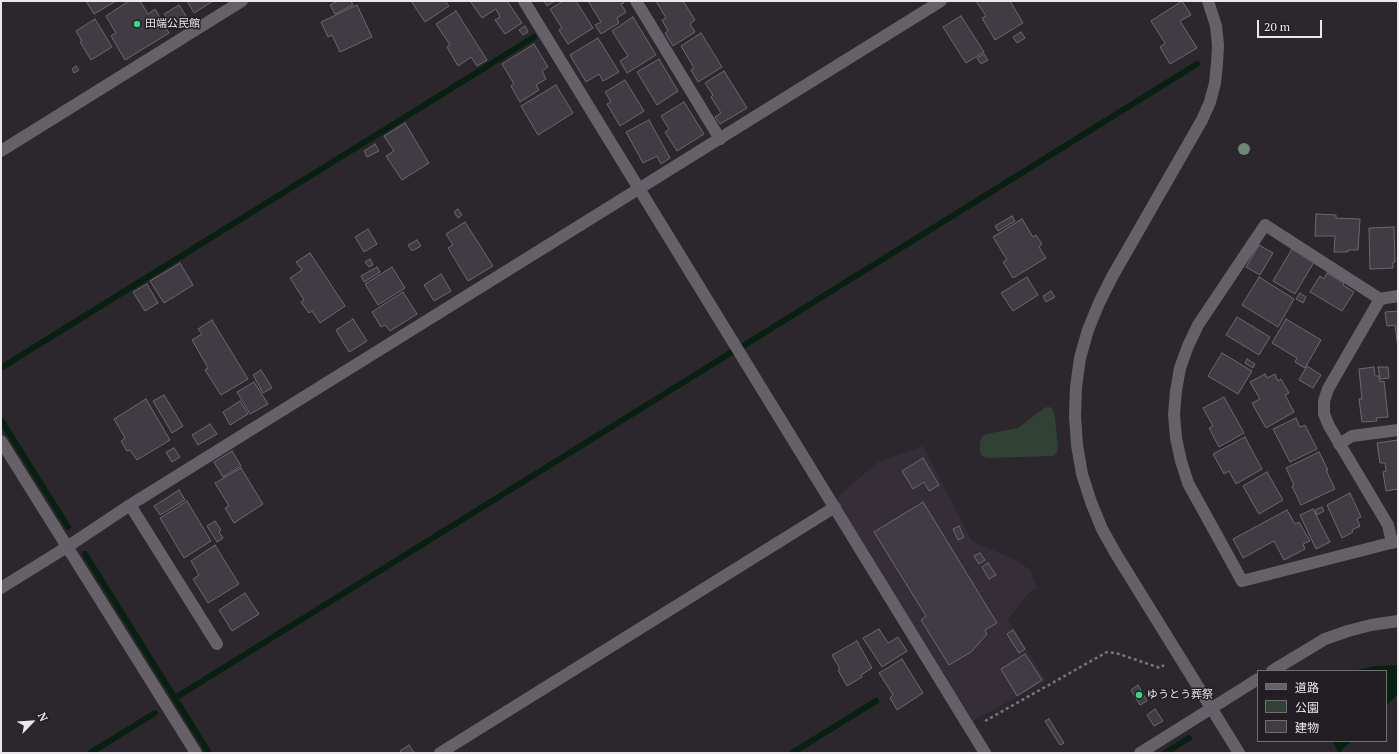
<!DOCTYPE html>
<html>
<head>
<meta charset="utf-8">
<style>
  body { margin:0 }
  #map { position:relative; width:1399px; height:754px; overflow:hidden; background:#2b272d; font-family:"PT Serif","Noto Sans JP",serif }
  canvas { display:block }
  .frame { position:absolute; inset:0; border:2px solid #ebe8ec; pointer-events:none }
  .legend { position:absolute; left:1257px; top:670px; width:130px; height:72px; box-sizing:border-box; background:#221e23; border:1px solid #726f73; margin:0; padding:5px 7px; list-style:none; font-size:12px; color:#ebe8ec }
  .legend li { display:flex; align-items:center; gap:8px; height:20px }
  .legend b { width:20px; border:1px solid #726f73 }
  .north { position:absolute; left:12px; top:702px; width:40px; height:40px; -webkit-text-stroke:3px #221e23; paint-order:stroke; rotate:65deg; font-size:11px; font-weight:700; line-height:16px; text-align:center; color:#ebe8ec }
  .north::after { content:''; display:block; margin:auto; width:14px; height:18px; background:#ebe8ec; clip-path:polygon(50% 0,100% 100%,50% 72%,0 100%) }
  .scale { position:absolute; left:1257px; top:20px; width:65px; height:18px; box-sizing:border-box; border:2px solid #ebe8ec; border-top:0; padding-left:5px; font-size:12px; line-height:14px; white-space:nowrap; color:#ebe8ec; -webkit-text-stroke:3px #221e23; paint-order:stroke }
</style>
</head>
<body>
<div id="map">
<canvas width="1399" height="754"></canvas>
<div class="frame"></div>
<ul class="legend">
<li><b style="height:5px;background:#666168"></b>道路</li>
<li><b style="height:11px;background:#304135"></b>公園</li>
<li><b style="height:11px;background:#413c43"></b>建物</li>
</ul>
<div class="north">N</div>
<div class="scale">20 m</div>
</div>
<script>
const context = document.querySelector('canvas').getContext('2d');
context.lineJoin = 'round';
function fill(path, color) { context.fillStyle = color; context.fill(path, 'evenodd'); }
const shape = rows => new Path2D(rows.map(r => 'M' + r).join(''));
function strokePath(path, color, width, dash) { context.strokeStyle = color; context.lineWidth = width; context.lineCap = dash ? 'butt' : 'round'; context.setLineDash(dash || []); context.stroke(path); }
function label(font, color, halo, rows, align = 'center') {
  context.font = font + ' "PT Serif","Noto Sans JP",serif'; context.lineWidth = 3; context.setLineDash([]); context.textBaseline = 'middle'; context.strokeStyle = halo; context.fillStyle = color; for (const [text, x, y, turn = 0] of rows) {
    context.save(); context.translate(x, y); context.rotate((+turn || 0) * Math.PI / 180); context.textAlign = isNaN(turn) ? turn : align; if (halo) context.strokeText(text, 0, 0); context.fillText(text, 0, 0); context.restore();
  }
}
fill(shape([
  [923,446,972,541,1018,561,1030,570,1038,589,1030,592,1008,619,1046,681,973,721,836,498,878,462]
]), '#352d38');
fill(shape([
  [1048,407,1052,408,1055,416,1058,447,1057,452,1053,456,987,458,982,456,980,451,980,442,982,437,986,434,1018,428,1044,408]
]), '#304135');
fill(shape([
  [1398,665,1398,694,1386,706,1386,671,1351,671,1376,666],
  [1332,741,1351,741,1339,753]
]), '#082011');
strokePath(shape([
  [743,346,1197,64],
  [1,368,534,37],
  [1,420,68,527],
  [85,554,209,753],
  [175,698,732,352],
  [90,753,155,713],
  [792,753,876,701],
  [1165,753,1189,738]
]), '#082011', 6);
const building = shape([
  [86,1,116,1,94,14,86,1],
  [129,1,140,1,148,14,155,9,169,33,125,60,111,36,116,33,106,16,129,1],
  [187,1,213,1,194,13,187,1],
  [338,1,351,1,353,5,335,14,330,5,338,1],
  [411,1,445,1,449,6,425,22,411,1],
  [470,1,507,1,522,23,505,34,495,20,500,17,496,9,482,18,470,1],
  [544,1,555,1,547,6,544,1],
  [563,1,576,1,593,28,568,44,559,30,562,28,550,9,563,1],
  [588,1,623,1,624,3,621,4,626,12,617,18,619,23,601,34,595,25,601,22,588,1],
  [656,1,683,1,695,20,690,24,695,32,673,46,665,33,668,31,662,20,666,18,656,1],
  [976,1,1010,1,1023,23,995,40,982,18,986,16,976,1],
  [1182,1,1191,15,1180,21,1197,48,1170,64,1160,47,1165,43,1151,21,1182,1],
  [179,5,188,19,173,28,164,14,179,5],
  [357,5,372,37,340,52,332,35,328,37,321,22,357,5],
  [456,11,487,60,477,66,471,57,458,66,447,47,450,45,436,24,456,11],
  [961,16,984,52,966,63,943,27,961,16],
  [633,17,656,55,627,73,620,61,628,56,612,31,633,17],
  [95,19,112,47,91,60,80,42,82,41,76,31,95,19],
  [525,26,528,32,523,35,519,30,525,26],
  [1021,32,1025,38,1017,43,1013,37,1021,32],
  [701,33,722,67,698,82,691,70,694,68,681,46,701,33],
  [598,38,619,72,603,81,599,74,586,82,570,55,598,38],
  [534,44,548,67,542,71,546,79,536,85,539,90,520,102,511,86,514,84,502,64,534,44],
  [984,54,988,60,981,64,977,58,984,54],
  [659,59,678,91,657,105,637,72,659,59],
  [76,66,79,70,74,73,72,69,76,66],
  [724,71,747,108,720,124,715,117,721,113,711,97,713,95,705,83,724,71],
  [625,80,644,111,620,126,607,104,611,102,605,92,625,80],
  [556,85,573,113,538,135,521,106,556,85],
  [684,102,704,134,677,151,665,132,669,129,661,116,684,102],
  [649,120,670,158,661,164,657,156,643,163,626,132,649,120],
  [405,123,429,163,402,180,386,156,394,151,384,136,405,123],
  [375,144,379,151,367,157,364,151,375,144],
  [458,209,462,215,458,218,454,212,458,209],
  [1316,214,1336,215,1336,218,1360,219,1358,250,1348,250,1348,252,1334,252,1335,236,1315,236,1316,214],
  [1012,216,1015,221,998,231,995,226,1012,216],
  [1022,219,1033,237,1036,235,1042,244,1039,247,1046,258,1013,278,1003,262,1007,260,993,237,1022,219],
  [465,222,493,266,468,281,448,248,453,245,446,234,465,222],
  [1394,227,1395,262,1393,262,1393,268,1370,269,1369,228,1394,227],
  [368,229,377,244,364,252,355,237,368,229],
  [417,240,421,246,412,251,408,245,417,240],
  [1259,245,1273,253,1260,275,1246,267,1259,245],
  [1292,249,1314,262,1295,294,1273,281,1292,249],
  [310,253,345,306,320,323,312,311,309,313,301,302,304,300,290,278,302,270,296,262,310,253],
  [370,259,373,265,369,267,365,262,370,259],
  [180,263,193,285,164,303,150,281,180,263],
  [377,267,380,272,364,282,361,276,377,267],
  [392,267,405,288,378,305,365,284,392,267],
  [1327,273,1344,283,1343,285,1354,292,1342,311,1310,292,1320,276,1324,279,1327,273],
  [441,274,451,291,434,301,424,285,441,274],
  [1027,277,1038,295,1013,311,1001,293,1027,277],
  [1259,277,1294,299,1278,327,1242,305,1259,277],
  [147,284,158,303,145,311,133,292,147,284],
  [1051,291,1055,297,1046,302,1043,296,1051,291],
  [403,292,417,314,390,331,385,325,381,327,372,312,403,292],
  [1300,293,1306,297,1303,303,1296,299,1300,293],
  [1398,311,1398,348,1395,325,1387,326,1385,312,1398,311],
  [1237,317,1270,337,1259,355,1226,335,1237,317],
  [353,319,367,341,349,352,336,330,353,319],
  [1286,319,1321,340,1305,368,1295,362,1297,358,1272,343,1286,319],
  [212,320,248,379,221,395,205,370,208,368,192,340,202,334,198,329,212,320],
  [1222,353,1252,371,1238,394,1208,376,1222,353],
  [1247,359,1255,364,1253,368,1245,363,1247,359],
  [1307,366,1321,375,1313,388,1299,380,1307,366],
  [1374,367,1375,376,1379,376,1380,382,1384,381,1388,417,1376,418,1377,421,1362,422,1359,399,1362,399,1359,369,1374,367],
  [1378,367,1388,367,1389,378,1380,379,1378,367],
  [261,370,272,388,263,393,253,375,261,370],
  [1265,374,1267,378,1275,374,1278,381,1281,379,1289,393,1285,395,1294,412,1266,428,1252,403,1260,399,1250,382,1265,374],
  [254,382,268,404,250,414,237,392,254,382],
  [164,395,183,426,172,433,153,401,164,395],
  [1224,397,1244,433,1219,447,1209,428,1213,426,1203,408,1224,397],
  [146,399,170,440,137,460,130,450,127,451,121,441,125,438,114,419,146,399],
  [240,401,248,414,230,425,223,412,240,401],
  [1296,418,1300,427,1305,425,1317,449,1290,462,1273,429,1296,418],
  [210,424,217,434,198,445,192,435,210,424],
  [1245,437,1262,469,1236,484,1229,471,1224,474,1213,454,1245,437],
  [1398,440,1398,489,1386,491,1383,472,1386,471,1385,463,1380,463,1377,443,1398,440],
  [174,448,180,457,172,462,166,452,174,448],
  [232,451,241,466,223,477,214,462,232,451],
  [1319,452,1328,470,1326,470,1335,489,1301,505,1292,486,1294,485,1286,468,1319,452],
  [923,458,939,485,929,491,924,482,913,489,902,471,923,458],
  [241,468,263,504,234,523,225,508,229,506,215,483,241,468],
  [1267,472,1283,500,1259,514,1243,486,1267,472],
  [179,490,185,500,160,515,154,506,179,490],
  [1350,493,1361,517,1357,519,1360,526,1352,530,1353,532,1342,538,1327,505,1350,493],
  [187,501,211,541,184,558,160,518,187,501],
  [923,502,997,623,985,630,987,634,971,652,949,665,921,620,926,616,874,532,923,502],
  [1322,507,1324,511,1317,515,1315,510,1322,507],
  [1313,509,1330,542,1316,549,1300,515,1313,509],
  [1287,510,1295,524,1299,522,1310,541,1303,544,1305,549,1284,560,1274,541,1243,558,1233,539,1287,510],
  [215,521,221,530,219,532,223,538,217,542,207,526,215,521],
  [959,526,964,537,958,540,953,529,959,526],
  [215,545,239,584,208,603,193,579,199,575,191,561,215,545],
  [980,553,985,560,979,564,974,556,980,553],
  [988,563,996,575,989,579,982,567,988,563],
  [245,593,259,614,232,631,219,610,245,593],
  [879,629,888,643,898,637,907,651,882,667,863,638,879,629],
  [1013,630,1025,649,1019,653,1007,634,1013,630],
  [857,641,872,668,861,675,862,677,847,686,838,670,840,669,832,655,857,641],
  [1025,654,1042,680,1017,696,1001,669,1025,654],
  [902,659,923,693,897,710,890,698,893,695,879,673,902,659],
  [1138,685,1147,701,1140,705,1131,690,1138,685],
  [1155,709,1163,721,1154,726,1147,715,1155,709],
  [1049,719,1064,743,1060,745,1045,721,1049,719],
  [409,745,414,753,401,753,400,751,409,745]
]);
fill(building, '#413c43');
strokePath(building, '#6d686f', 1);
strokePath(shape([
  [985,721,1107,652,1116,653,1160,668,1164,665]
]), '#7a767b', 2.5, [3, 3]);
strokePath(shape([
  [524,1,985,753],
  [636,1,720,139],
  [1208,1,1216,26,1218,45,1217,64,1215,83,1210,102,1202,120,1112,277,1099,303,1088,330,1080,358,1076,387,1075,416,1077,445,1082,474,1091,502,1102,529,1116,554,1239,753],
  [1,151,242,1],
  [1380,299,1265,225,1198,325,1188,346,1180,368,1176,391,1174,414,1176,438,1181,461,1188,483,1242,581,1398,541],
  [1,441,196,753],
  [1339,444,1352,436,1398,430],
  [130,505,217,644],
  [1392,543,1388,525,1329,426,1324,414,1324,401,1328,389,1380,299,1398,296],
  [1,588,67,547,130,505,941,1],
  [1272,671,1325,639,1348,631,1371,625,1398,621],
  [440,753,835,507],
  [1140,753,1258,679]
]), '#666168', 12);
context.fillStyle = '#6e8878';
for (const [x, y] of [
  [1244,149]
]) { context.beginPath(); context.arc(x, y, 6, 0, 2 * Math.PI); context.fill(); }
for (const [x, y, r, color] of [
  [137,24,4,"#36d880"],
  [1139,695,4,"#36d880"]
]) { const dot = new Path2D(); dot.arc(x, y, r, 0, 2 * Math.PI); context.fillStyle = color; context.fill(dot); strokePath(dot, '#221e23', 1.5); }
label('11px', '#ebe8ec', '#221e23', [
  ["田端公民館",145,24],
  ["ゆうとう葬祭",1147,695]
], 'left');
</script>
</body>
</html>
